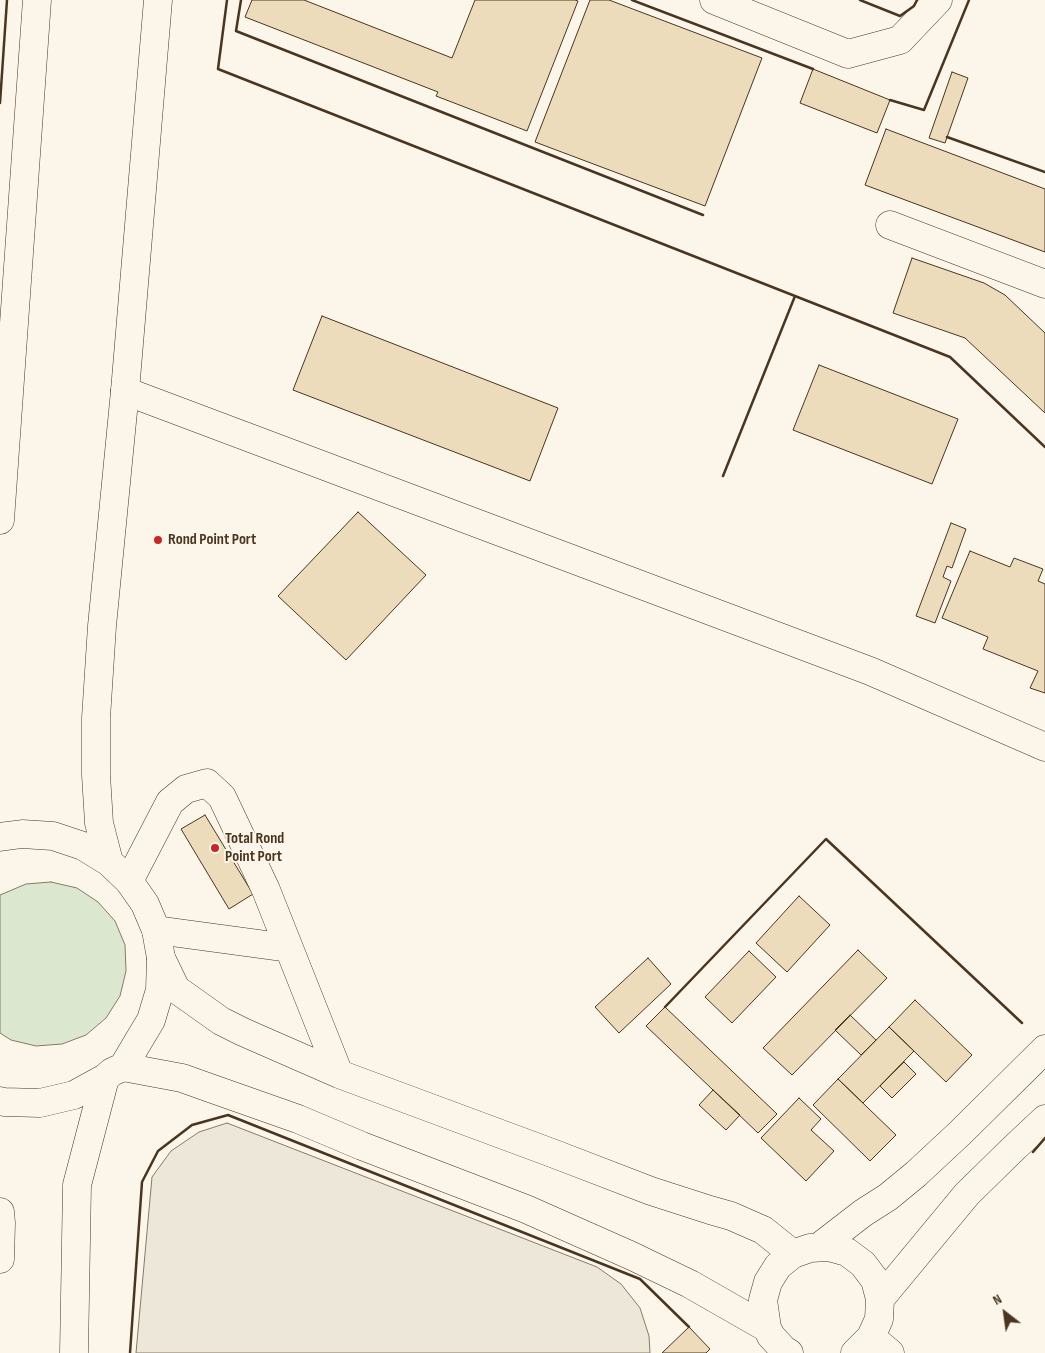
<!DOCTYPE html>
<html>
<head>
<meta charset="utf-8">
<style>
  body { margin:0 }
  #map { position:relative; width:1045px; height:1353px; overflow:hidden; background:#fbf6e9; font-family:"Sofia Sans Condensed",sans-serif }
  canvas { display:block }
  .north { position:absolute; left:980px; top:1288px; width:50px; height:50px; -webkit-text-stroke:4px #fbf6e9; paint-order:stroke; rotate:330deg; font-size:14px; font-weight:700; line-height:20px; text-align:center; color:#4a3520 }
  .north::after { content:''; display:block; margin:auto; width:18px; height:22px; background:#4a3520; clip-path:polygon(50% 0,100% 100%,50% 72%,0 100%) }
</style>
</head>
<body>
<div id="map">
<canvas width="1045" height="1353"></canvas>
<div class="north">N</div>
</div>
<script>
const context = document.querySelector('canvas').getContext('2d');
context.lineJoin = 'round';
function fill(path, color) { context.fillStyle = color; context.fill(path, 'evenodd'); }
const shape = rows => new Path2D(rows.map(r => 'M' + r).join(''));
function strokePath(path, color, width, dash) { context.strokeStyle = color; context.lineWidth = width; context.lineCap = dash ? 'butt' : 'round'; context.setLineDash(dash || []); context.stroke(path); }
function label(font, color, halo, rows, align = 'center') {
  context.font = font + ' "Sofia Sans Condensed",sans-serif'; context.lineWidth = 4; context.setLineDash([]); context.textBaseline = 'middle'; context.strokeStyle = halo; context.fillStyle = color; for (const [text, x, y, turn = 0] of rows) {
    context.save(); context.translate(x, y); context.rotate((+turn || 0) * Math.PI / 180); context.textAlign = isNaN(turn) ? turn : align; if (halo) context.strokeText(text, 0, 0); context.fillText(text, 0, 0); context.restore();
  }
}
const green = shape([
  [51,882,77,888,98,902,115,921,125,945,126,971,120,996,106,1018,86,1035,62,1044,36,1046,11,1040,0,1033,0,895,26,884,51,882]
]);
fill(green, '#dce7d0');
strokePath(green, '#887966', 1);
const parking = shape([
  [227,1123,597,1267,621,1284,640,1308,649,1336,650,1353,136,1353,152,1177,171,1151,199,1132,227,1123]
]);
fill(parking, '#ede7d9');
strokePath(parking, '#887966', 1);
const building = shape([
  [252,0,304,0,452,58,475,0,575,0,578,1,527,131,436,96,438,92,245,17,252,0],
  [590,0,609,0,762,58,705,206,535,142,590,0],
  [813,69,890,100,877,133,800,103,813,69],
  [952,72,968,78,945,143,929,138,952,72],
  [886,129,1045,189,1045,252,865,185,886,129],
  [912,258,984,283,1005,295,1045,333,1045,413,965,338,893,313,912,258],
  [322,316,558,408,530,481,293,390,322,316],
  [819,365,958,419,932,484,793,430,819,365],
  [358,512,426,575,346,660,278,596,358,512],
  [951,523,966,529,952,568,947,566,943,577,951,581,935,623,916,616,951,523],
  [970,551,1010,567,1014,558,1043,569,1038,581,1045,584,1045,693,1030,688,1038,671,983,649,988,637,942,618,970,551],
  [205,815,253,894,229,909,181,829,205,815],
  [799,896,830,925,787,972,756,943,799,896],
  [858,950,887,978,792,1075,763,1048,858,950],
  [749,951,776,977,732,1023,705,997,749,951],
  [648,958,671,984,619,1033,595,1007,648,958],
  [915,1000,972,1055,946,1082,889,1027,915,1000],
  [665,1007,777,1114,758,1133,646,1026,665,1007],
  [850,1015,876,1040,861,1055,835,1030,850,1015],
  [889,1027,914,1051,863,1103,838,1079,889,1027],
  [904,1062,916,1074,892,1098,880,1086,904,1062],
  [838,1079,896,1135,870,1161,813,1105,838,1079],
  [713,1090,740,1115,726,1130,699,1105,713,1090],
  [799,1098,821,1119,811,1130,834,1151,806,1181,761,1138,799,1098],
  [689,1327,710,1349,706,1353,662,1353,689,1327]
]);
fill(building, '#ecdcbc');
strokePath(building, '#4a3520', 1);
const minor = shape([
  [714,0,848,54,900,40,938,0],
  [890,225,1045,284],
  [125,391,870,671,1045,747],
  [129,881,170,802,186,789,207,783,222,797,266,890,339,1074],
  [156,930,289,948],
  [161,958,176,989,221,1021,243,1032,339,1074,552,1153,651,1191,710,1210,731,1216,763,1230,793,1254],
  [123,1067,182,1078,210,1088,298,1119,362,1146,526,1209,632,1256,690,1284,767,1328],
  [819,1247,863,1213,888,1197,916,1174,960,1133,1045,1049],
  [880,1299,967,1194,1013,1149,1045,1119],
  [871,1337,890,1353],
  [789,1353,784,1350,771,1336,767,1328,763,1300,768,1282,778,1266,793,1254,810,1248,829,1247,847,1252,863,1264,875,1280,880,1299,879,1319,871,1337,855,1353]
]);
const highway = shape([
  [0,520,37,0],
  [0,837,22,834,53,836,83,846,109,862,129,881,145,904,156,930,161,958,160,990,151,1020,123,1067,112,1072,105,1078,74,1095,40,1103,4,1102,0,1101],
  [109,862,99,823,96,775,96,718,102,626,125,391,158,0],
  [0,1212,1,1223,0,1259],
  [74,1353,77,1185,105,1078]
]);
strokePath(minor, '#4a3520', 29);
strokePath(highway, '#4a3520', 29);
strokePath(minor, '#fbf6e9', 28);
strokePath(highway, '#fbf6e9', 28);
strokePath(shape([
  [227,0,218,69,950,357,1045,447],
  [241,0,236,31,703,215],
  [632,0,813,69],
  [860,0,900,16,914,6,917,0],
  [890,100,924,110,969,0],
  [0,103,7,0],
  [947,137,1045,172],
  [723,476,795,296],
  [665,1007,826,839,1022,1023],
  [1033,1152,1045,1138],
  [130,1353,142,1182,158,1151,192,1125,228,1115,640,1279,689,1327]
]), '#4a3520', 2.5);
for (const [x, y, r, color] of [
  [158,540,5,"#c62828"],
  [215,848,5,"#c62828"]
]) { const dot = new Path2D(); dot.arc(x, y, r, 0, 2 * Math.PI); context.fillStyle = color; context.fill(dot); strokePath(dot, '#fbf6e9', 2); }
label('bold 16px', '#4a3520', '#fbf6e9', [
  ["Rond Point Port",168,540],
  ["Total Rond",225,839],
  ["Point Port",225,857]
], 'left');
</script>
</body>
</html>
